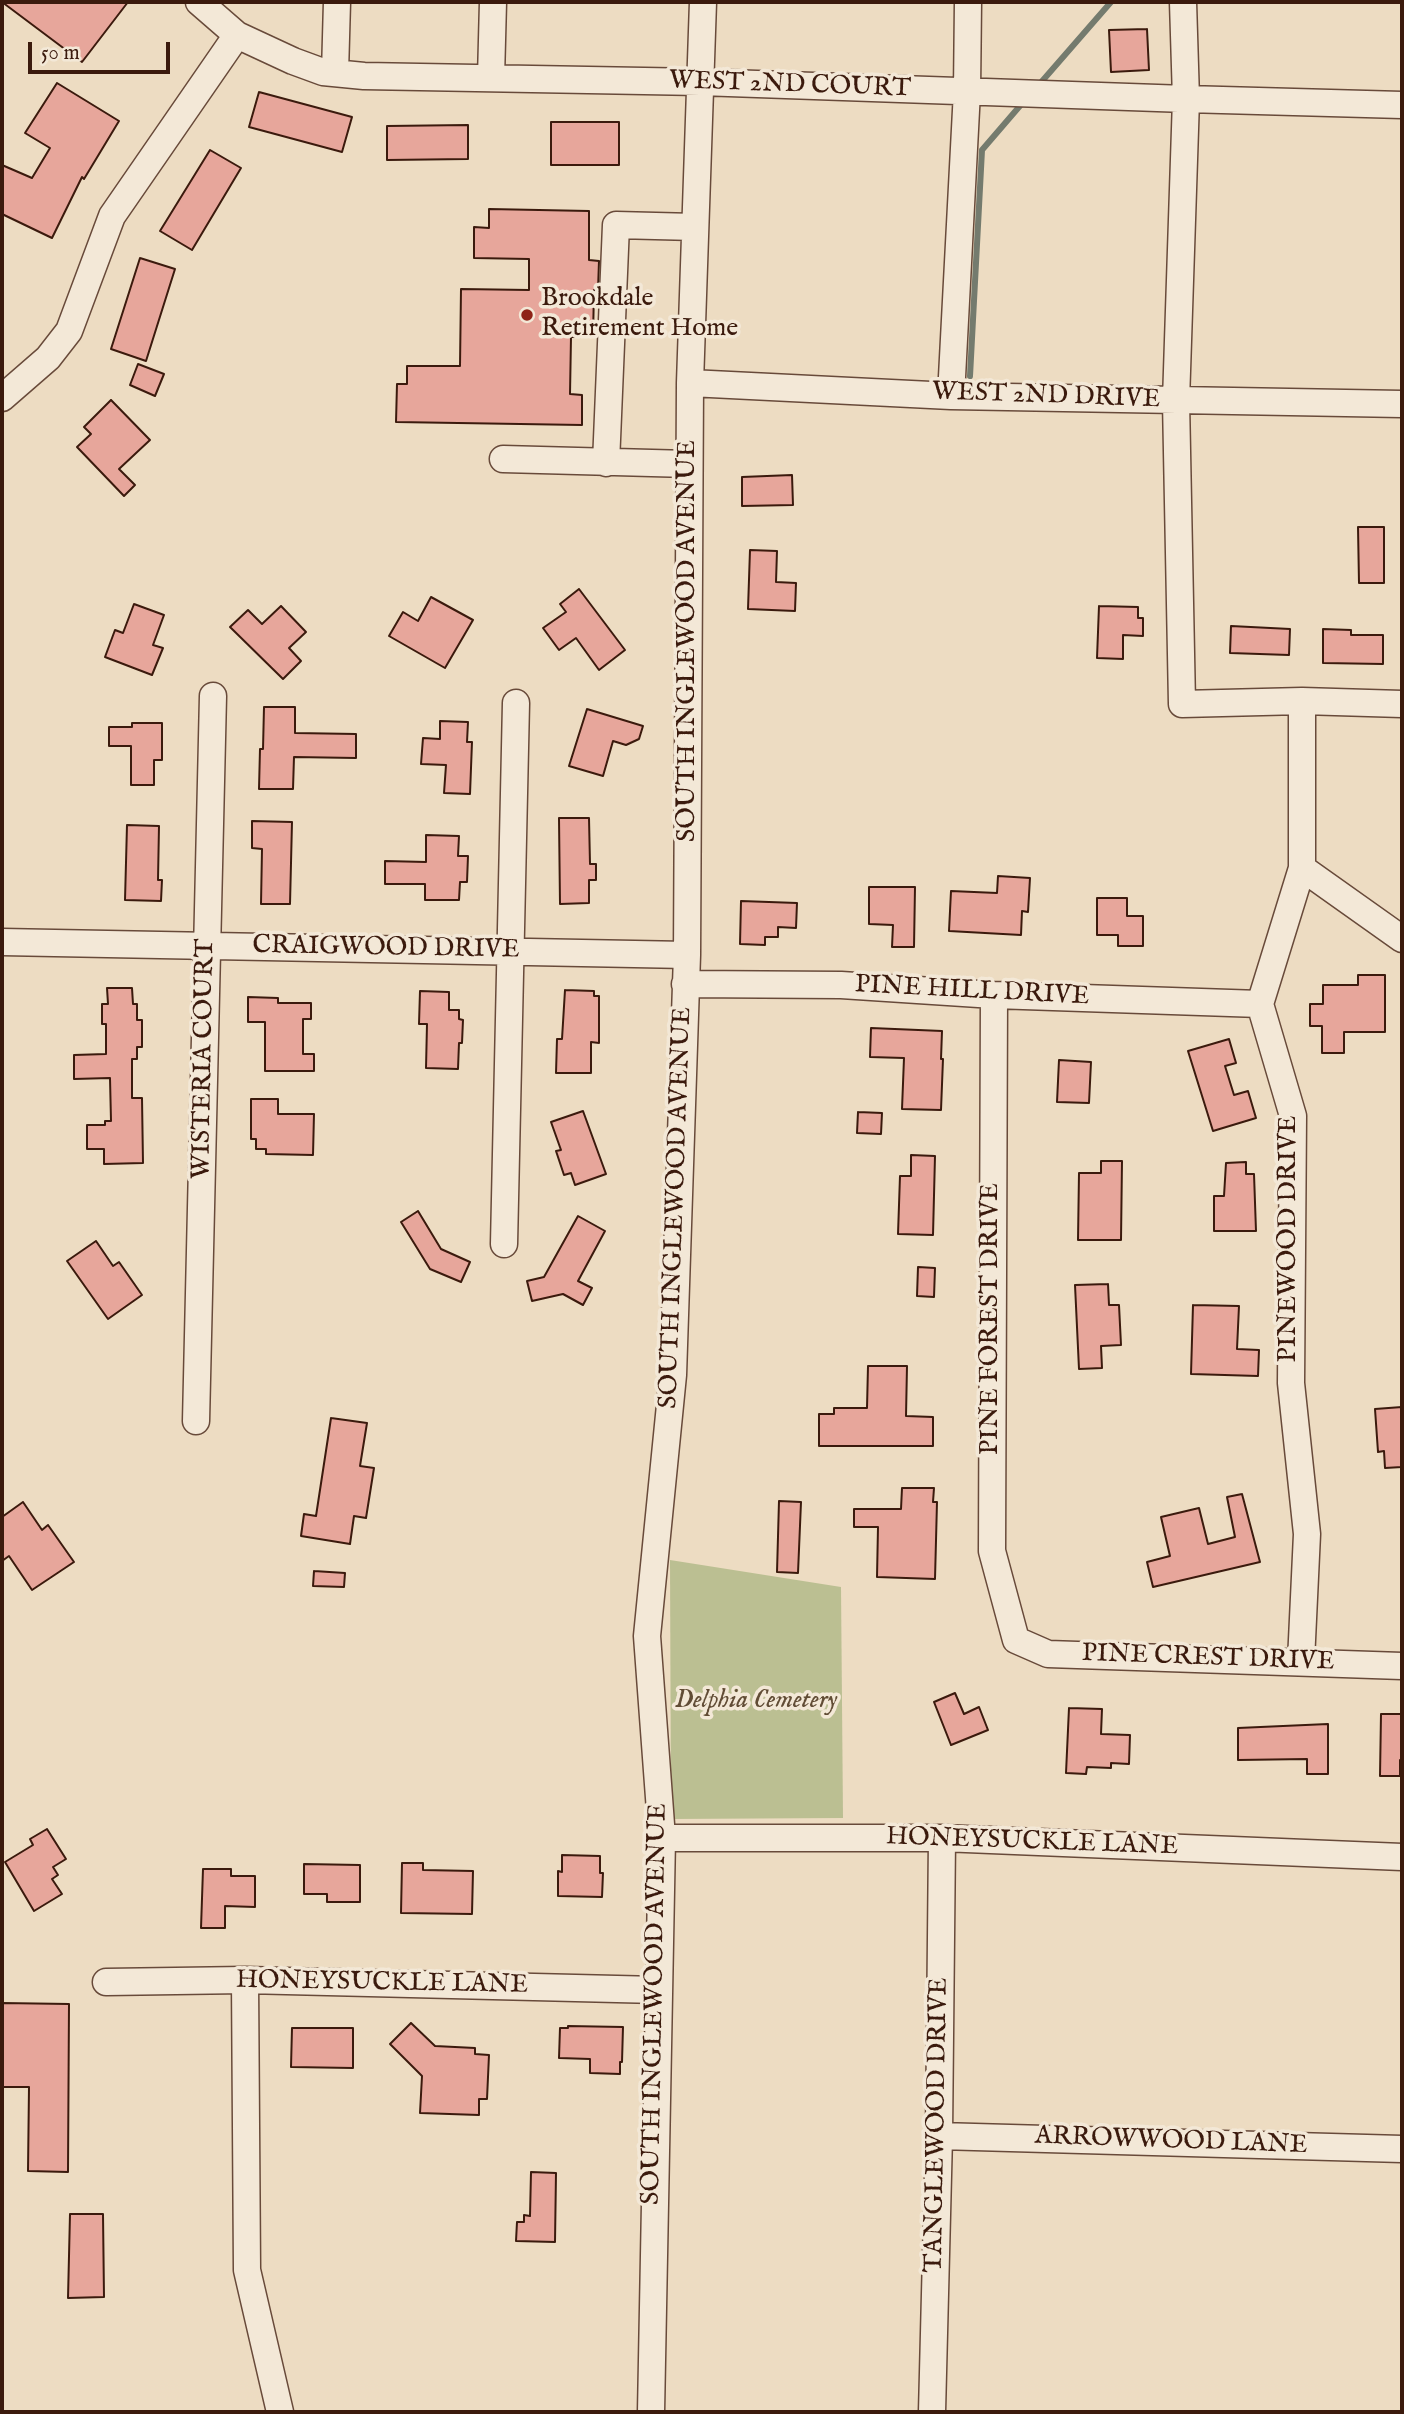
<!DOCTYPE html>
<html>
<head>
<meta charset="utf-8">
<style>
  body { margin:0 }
  #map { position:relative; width:1404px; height:2414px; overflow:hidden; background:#eddcc2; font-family:"IM FELL English",serif }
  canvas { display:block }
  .frame { position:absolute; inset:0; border:4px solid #3b1a0d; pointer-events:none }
  .scale { position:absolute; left:28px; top:42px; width:142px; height:32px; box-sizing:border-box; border:4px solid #3b1a0d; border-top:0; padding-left:9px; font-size:21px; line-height:24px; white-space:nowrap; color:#3b1a0d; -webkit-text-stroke:5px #f3e8d7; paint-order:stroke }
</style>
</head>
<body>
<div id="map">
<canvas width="1404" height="2414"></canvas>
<div class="frame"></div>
<div class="scale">50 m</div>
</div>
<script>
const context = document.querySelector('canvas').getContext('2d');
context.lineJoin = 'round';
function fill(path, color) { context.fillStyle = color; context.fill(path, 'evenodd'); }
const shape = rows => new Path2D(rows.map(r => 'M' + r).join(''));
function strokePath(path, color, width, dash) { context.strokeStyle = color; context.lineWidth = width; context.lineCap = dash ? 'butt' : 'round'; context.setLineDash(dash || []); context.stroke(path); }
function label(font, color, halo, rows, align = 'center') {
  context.font = font + ' "IM FELL English",serif'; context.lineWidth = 7; context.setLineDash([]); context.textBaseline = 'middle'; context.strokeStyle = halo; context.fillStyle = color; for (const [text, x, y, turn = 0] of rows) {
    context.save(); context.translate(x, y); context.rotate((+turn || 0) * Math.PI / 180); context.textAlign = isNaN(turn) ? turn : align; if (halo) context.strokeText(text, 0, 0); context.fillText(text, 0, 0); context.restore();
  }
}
fill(shape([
  [670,1560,841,1587,843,1818,671,1819]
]), '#bbbf92');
strokePath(shape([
  [1037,87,1111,2],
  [970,376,982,150,1025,100]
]), '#747b6e', 6);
const building = shape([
  [2,2,128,2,82,62,2,2],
  [1147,29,1149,70,1111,72,1109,30,1147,29],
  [57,83,119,121,84,179,82,177,52,238,2,214,2,165,32,178,50,148,25,133,57,83],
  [259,92,352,117,342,152,249,127,259,92],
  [551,122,619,122,619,165,551,165,551,122],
  [468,125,468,159,387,160,387,126,468,125],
  [210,150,241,168,192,250,160,231,210,150],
  [489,209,589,211,589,260,599,261,598,290,594,290,593,337,571,337,570,394,582,395,582,425,396,422,397,384,407,384,407,366,460,366,461,289,529,290,529,259,474,258,474,227,489,228,489,209],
  [140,258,175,269,146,361,111,349,140,258],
  [138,364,164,374,155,396,130,385,138,364],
  [111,400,150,440,119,469,135,485,124,496,77,447,91,434,84,427,111,400],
  [792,475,793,505,742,506,742,477,792,475],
  [1358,527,1384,527,1384,583,1359,583,1358,527],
  [750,550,777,551,776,582,796,583,795,611,748,609,750,550],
  [579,589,625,650,599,670,576,638,559,650,543,628,566,612,560,604,579,589],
  [431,597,473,620,445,668,389,636,403,612,418,621,431,597],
  [134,604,164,615,153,645,163,648,152,675,105,657,115,630,123,633,134,604],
  [281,606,306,632,289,648,301,661,283,679,230,627,248,610,262,624,281,606],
  [1099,606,1138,607,1138,618,1143,618,1143,636,1123,635,1123,659,1097,658,1099,606],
  [1231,626,1290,629,1289,655,1230,653,1231,626],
  [1323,629,1351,630,1351,635,1383,635,1383,664,1323,663,1323,629],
  [264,707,295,707,295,733,356,734,356,758,294,757,293,789,259,789,260,749,263,749,264,707],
  [587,709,643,726,639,739,626,745,613,741,603,776,569,766,587,709],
  [440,721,468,722,467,742,472,742,470,794,444,793,446,765,421,764,423,738,440,739,440,721],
  [132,723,162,723,162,760,154,760,154,785,131,785,131,746,109,746,109,727,132,727,132,723],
  [559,818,589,818,590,864,596,864,596,880,589,880,589,903,560,904,559,818],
  [252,821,292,822,290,904,261,904,262,849,252,848,252,821],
  [127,825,159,826,158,880,162,880,161,901,125,900,127,825],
  [426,835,459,836,458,856,468,856,467,882,460,882,459,900,425,900,425,884,385,884,385,861,426,862,426,835],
  [998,876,1030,878,1028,912,1022,911,1021,935,949,931,951,891,997,893,998,876],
  [869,887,915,887,914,947,892,947,893,925,869,924,869,887],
  [1097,898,1127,898,1127,916,1143,916,1143,946,1118,946,1118,935,1097,935,1097,898],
  [741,901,797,903,796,928,778,927,778,937,765,937,765,945,740,944,741,901],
  [1358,975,1385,975,1385,1032,1344,1032,1344,1053,1322,1053,1322,1026,1310,1026,1310,1004,1323,1004,1323,985,1358,985,1358,975],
  [107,988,132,988,133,1004,137,1004,137,1020,142,1020,142,1047,137,1047,137,1059,132,1059,132,1098,142,1098,143,1163,104,1164,104,1149,87,1149,87,1125,105,1125,105,1121,111,1121,110,1078,74,1079,74,1055,106,1054,106,1024,102,1024,102,1004,108,1004,107,988],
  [565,990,594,991,594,996,599,996,599,1043,591,1042,591,1073,556,1073,557,1039,562,1039,565,990],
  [420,991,449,992,449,1010,459,1010,459,1019,463,1020,462,1043,459,1043,458,1069,426,1068,427,1024,419,1024,420,991],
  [248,997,278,998,278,1003,311,1003,311,1019,303,1019,303,1054,314,1054,314,1071,265,1071,265,1022,248,1022,248,997],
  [871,1028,942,1031,941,1059,943,1059,941,1110,902,1109,904,1058,870,1057,871,1028],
  [1229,1039,1236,1063,1225,1066,1234,1095,1248,1091,1256,1118,1213,1131,1188,1051,1229,1039],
  [1059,1060,1091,1062,1089,1103,1057,1102,1059,1060],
  [251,1099,278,1099,278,1114,314,1114,313,1155,266,1154,266,1149,256,1149,256,1139,251,1139,251,1099],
  [583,1111,606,1174,575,1185,571,1173,564,1175,556,1151,561,1150,551,1122,583,1111],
  [858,1112,882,1113,881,1134,857,1133,858,1112],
  [911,1155,935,1156,933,1235,898,1234,900,1176,911,1176,911,1155],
  [1101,1161,1122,1161,1121,1240,1078,1240,1079,1173,1101,1173,1101,1161],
  [1246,1162,1246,1174,1254,1174,1256,1231,1214,1231,1214,1196,1224,1196,1226,1163,1246,1162],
  [418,1211,441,1249,470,1262,461,1282,430,1269,401,1222,418,1211],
  [578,1216,605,1231,578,1281,592,1288,583,1305,563,1294,532,1301,527,1281,544,1277,578,1216],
  [96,1241,113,1266,119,1262,142,1295,108,1319,67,1261,96,1241],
  [918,1267,935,1268,934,1297,917,1296,918,1267],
  [1108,1284,1109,1305,1119,1305,1121,1345,1101,1346,1102,1368,1079,1369,1075,1285,1108,1284],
  [1193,1305,1239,1306,1237,1349,1259,1350,1258,1376,1191,1374,1193,1305],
  [868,1366,907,1366,906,1416,933,1417,933,1446,819,1446,819,1414,834,1414,834,1408,867,1408,868,1366],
  [1402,1407,1402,1467,1385,1468,1384,1451,1378,1452,1375,1409,1402,1407],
  [331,1418,367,1423,360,1466,374,1468,366,1518,354,1516,350,1544,301,1536,304,1514,316,1516,331,1418],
  [902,1488,934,1488,933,1502,937,1502,935,1579,877,1577,878,1527,854,1527,854,1509,901,1509,902,1488],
  [1242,1494,1260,1562,1153,1587,1147,1562,1170,1556,1161,1517,1199,1508,1208,1544,1235,1537,1227,1497,1242,1494],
  [779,1501,801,1502,798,1573,777,1572,779,1501],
  [23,1502,42,1530,48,1525,74,1562,32,1590,9,1556,2,1561,2,1517,23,1502],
  [314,1571,345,1573,344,1587,313,1586,314,1571],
  [955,1693,964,1714,979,1707,988,1730,951,1745,934,1702,955,1693],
  [1069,1708,1102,1709,1101,1734,1130,1735,1129,1764,1111,1763,1111,1768,1087,1767,1086,1774,1066,1773,1069,1708],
  [1381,1714,1402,1714,1402,1760,1400,1760,1400,1776,1380,1776,1381,1714],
  [1328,1724,1328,1774,1307,1774,1307,1759,1238,1760,1238,1728,1328,1724],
  [47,1829,66,1859,53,1867,58,1875,52,1879,62,1894,34,1911,5,1862,33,1845,30,1839,47,1829],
  [562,1855,600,1856,600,1873,603,1873,602,1897,558,1896,558,1871,562,1872,562,1855],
  [402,1863,423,1863,423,1870,473,1871,472,1914,401,1913,402,1863],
  [304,1864,360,1865,360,1902,327,1902,327,1894,304,1894,304,1864],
  [203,1869,231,1869,231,1876,255,1876,255,1907,225,1906,225,1928,201,1928,203,1869],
  [2,2003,69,2004,68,2172,28,2171,29,2087,2,2087,2,2003],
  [411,2023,435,2046,475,2048,475,2054,489,2055,487,2099,479,2099,479,2115,420,2113,422,2076,390,2044,411,2023],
  [568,2026,623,2027,622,2062,620,2062,620,2074,590,2073,590,2059,559,2058,560,2028,568,2028,568,2026],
  [292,2028,353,2028,353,2068,291,2067,292,2028],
  [531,2172,556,2173,555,2242,516,2241,517,2222,524,2222,524,2215,530,2216,531,2172],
  [70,2214,103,2214,104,2297,68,2298,70,2214]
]);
fill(building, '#e7a69b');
strokePath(building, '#3b1a0d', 2);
const minor = shape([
  [199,2,237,35,293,61,323,72,364,76,700,82,1186,99,1402,105],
  [1183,2,1186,99,1176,401,1182,704,1302,701,1402,704],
  [335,73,337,2],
  [491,78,493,2],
  [690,383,951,396,1402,404],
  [951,396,967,91,968,2],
  [2,398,48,358,69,331,112,216,237,35],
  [503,459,689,464],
  [606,463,616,225,695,227],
  [1302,868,1402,939],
  [2,942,687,955],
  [685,984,841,985,994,995,1260,1004],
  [994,995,992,1551,1016,1640,1048,1654,1402,1666],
  [504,1244,516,703],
  [196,1421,213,696],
  [1301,1661,1307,1534,1291,1383,1293,1116,1260,1004,1302,868,1302,701],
  [662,1838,942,1838,1402,1857],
  [245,1980,247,2270,280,2412],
  [106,1982,245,1980,658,1990],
  [939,2136,1402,2149],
  [651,2412,662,1838,647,1636,673,1375,687,955,690,383,703,2],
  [932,2412,939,2136,942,1838]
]);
strokePath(minor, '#684a3a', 29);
strokePath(minor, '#f3e8d7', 26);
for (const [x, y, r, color] of [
  [527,315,7,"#8f2418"]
]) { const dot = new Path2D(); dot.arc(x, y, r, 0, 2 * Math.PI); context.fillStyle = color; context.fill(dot); strokePath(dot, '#f3e8d7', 2.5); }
label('26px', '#3b1a0d', '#f3e8d7', [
  ["WEST 2ND COURT",790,86,2],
  ["WEST 2ND DRIVE",1046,397,2],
  ["SOUTH INGLEWOOD AVENUE",689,641,-90],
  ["CRAIGWOOD DRIVE",386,949,1],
  ["PINE HILL DRIVE",972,992,3],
  ["WISTERIA COURT",205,1059,-89],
  ["SOUTH INGLEWOOD AVENUE",677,1208,-88],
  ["PINEWOOD DRIVE",1290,1239,-90],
  ["PINE FOREST DRIVE",992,1319,-90],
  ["PINE CREST DRIVE",1208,1659,2],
  ["HONEYSUCKLE LANE",1032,1843,2],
  ["HONEYSUCKLE LANE",382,1984,1],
  ["SOUTH INGLEWOOD AVENUE",656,2004,-89],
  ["TANGLEWOOD DRIVE",938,2125,-89],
  ["ARROWWOOD LANE",1171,2142,2]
]);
label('26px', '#3b1a0d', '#f3e8d7', [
  ["Brookdale",541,300],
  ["Retirement Home",541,330]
], 'left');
label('italic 26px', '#614c35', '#f3e8d7', [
  ["Delphia Cemetery",756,1702]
]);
</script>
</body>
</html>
